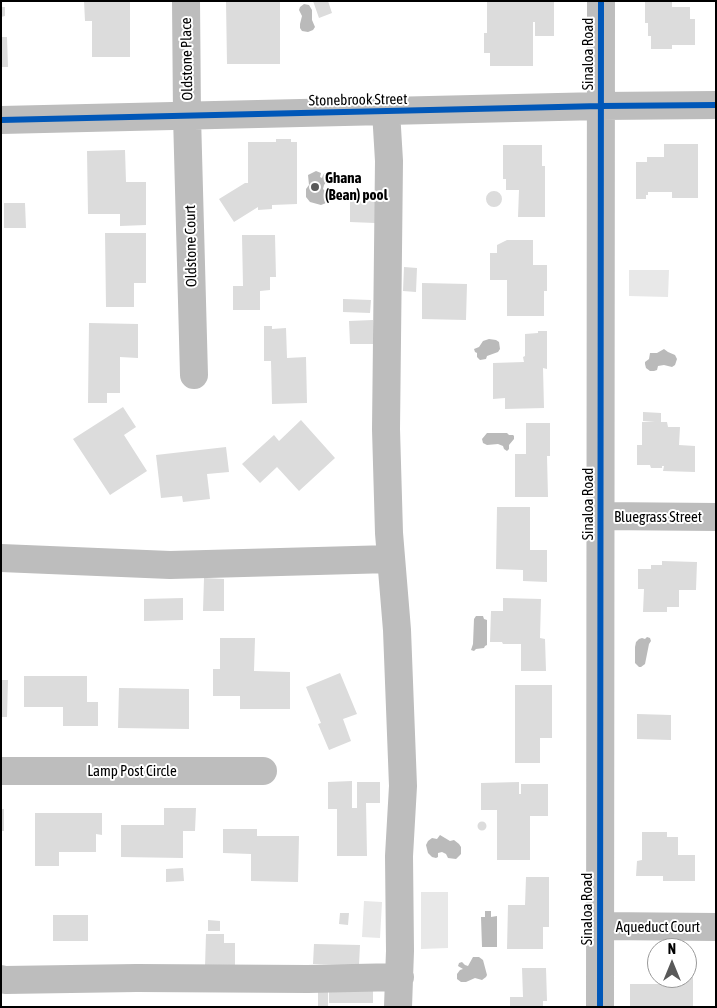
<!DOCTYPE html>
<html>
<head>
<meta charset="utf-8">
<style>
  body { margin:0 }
  #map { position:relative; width:717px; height:1008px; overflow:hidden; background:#fff; font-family:"Asap Condensed",sans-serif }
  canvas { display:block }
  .frame { position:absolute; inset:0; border:2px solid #000; pointer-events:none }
  .north { position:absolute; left:647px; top:938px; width:50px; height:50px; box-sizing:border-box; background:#fff; border:1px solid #999; border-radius:50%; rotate:0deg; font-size:14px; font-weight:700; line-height:20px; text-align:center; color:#000 }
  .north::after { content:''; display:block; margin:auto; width:18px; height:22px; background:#595959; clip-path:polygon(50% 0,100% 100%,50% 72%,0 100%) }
</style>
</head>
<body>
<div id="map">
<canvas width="717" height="1008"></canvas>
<div class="frame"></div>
<div class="north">N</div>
</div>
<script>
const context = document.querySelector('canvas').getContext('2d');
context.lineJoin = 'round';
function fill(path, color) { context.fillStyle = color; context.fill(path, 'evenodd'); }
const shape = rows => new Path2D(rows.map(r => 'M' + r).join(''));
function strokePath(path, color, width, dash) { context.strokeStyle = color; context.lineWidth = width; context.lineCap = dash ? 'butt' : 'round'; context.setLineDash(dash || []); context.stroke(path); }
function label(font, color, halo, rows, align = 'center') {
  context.font = font + ' "Asap Condensed",sans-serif'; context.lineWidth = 4; context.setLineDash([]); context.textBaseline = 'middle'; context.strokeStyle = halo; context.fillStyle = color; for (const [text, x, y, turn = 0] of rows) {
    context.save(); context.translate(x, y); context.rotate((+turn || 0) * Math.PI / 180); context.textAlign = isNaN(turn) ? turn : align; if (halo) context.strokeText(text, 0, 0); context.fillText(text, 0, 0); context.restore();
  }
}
fill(shape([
  [629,270,669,270,668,297,629,296],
  [421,892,448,892,448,948,421,949],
  [364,901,382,902,380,938,362,937]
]), '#e8e8e8');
fill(shape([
  [304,4,309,5,312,10,312,20,315,27,313,30,308,32,302,31,300,28,300,24,302,16,299,10,300,7],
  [316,171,321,173,320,177,322,178,323,175,325,173,327,176,324,181,326,182,324,185,323,189,329,195,329,199,326,203,321,205,310,202,306,197,306,189,309,185,308,175],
  [489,339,496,340,499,342,500,349,498,352,487,356,486,359,480,360,477,357,477,353,475,352,474,349,479,347,483,341],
  [664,349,668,352,675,355,677,359,675,365,672,367,664,365,658,366,657,370,654,371,650,371,646,368,645,364,645,362,649,359,650,353,657,353],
  [487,433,507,433,509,435,513,435,514,436,514,439,509,445,509,449,507,451,504,449,503,446,498,444,487,445,483,443,482,439],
  [476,616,483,616,484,619,487,620,487,645,485,646,484,648,476,649,474,651,471,650,473,644,474,619],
  [647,637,650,638,651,641,649,644,645,664,641,667,639,667,635,663,635,647,636,642,639,639,642,638,645,639],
  [440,835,450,841,454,840,459,844,461,847,461,854,456,859,448,858,446,854,442,852,438,853,438,857,436,858,432,857,428,853,426,845,428,841,432,838,437,839],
  [485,911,491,911,491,917,497,916,497,947,482,947,481,917,485,917],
  [473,957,479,957,483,960,487,975,486,977,482,980,475,978,466,982,461,982,457,979,457,974,460,970,463,969,458,966,459,963,462,962,465,965,468,966]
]), '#bababa');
fill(shape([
  [84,1,130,1,130,57,92,57,92,21,85,21],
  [226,1,280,1,280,64,227,64],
  [313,1,328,1,332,13,319,18],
  [493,1,554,1,554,36,535,36,535,22,533,22,533,66,490,66,490,53,484,53,484,33,487,33,487,2,493,2],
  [645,1,672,1,672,7,690,7,690,19,695,19,695,45,672,45,672,49,651,49,651,36,648,36,648,23,645,23],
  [1,7,5,7,5,16,1,17],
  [1,37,7,37,8,67,1,67],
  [276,139,291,139,291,142,297,142,297,204,272,205,272,209,258,210,258,207,234,222,219,199,245,183,248,183,248,142,276,142],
  [664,144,698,144,698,198,672,198,672,192,648,192,648,195,646,195,646,199,636,199,636,162,647,162,647,157,664,157],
  [503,145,542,145,542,166,545,166,545,217,518,217,519,190,506,190,506,179,503,179],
  [125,150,126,182,146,182,146,225,120,226,120,214,88,214,87,151],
  '486 199a8 8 0 1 1 16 0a8 8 0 1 1-16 0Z',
  [350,192,375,192,375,223,350,222],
  [4,203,25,203,26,228,4,228],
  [105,233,146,233,146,283,134,283,134,307,106,307],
  [242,235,275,235,276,277,270,277,270,290,260,291,260,310,233,310,233,286,243,286],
  [507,240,533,240,533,265,547,265,547,291,544,291,544,316,507,316,507,280,490,280,490,253,497,253,497,245],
  [404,267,417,268,416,292,403,291],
  [422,283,467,284,466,320,422,319],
  [343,299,371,300,370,313,343,312],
  [373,320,374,344,350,344,349,321],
  [89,323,138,324,138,358,120,357,120,393,107,393,107,403,88,403],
  [264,326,272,326,272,329,286,328,287,358,306,357,307,403,272,404,271,361,264,361],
  [538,331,547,331,547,369,543,368,544,408,505,409,505,398,493,399,493,363,524,362,523,357,525,356,525,334,538,333],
  [123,407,136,427,124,435,147,471,110,495,73,439],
  [643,412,661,413,661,422,667,422,668,427,680,427,679,445,695,446,695,472,663,471,664,466,662,466,662,468,651,468,650,465,637,465,637,445,642,445,642,422,655,422,643,421],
  [301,420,335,458,299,491,277,467,260,483,242,464,274,435,279,441],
  [526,423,550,423,550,456,547,456,548,497,515,497,515,454,526,454],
  [226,447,229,472,207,474,210,499,183,502,182,496,161,498,156,455],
  [497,507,530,507,530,550,547,550,547,582,523,581,523,570,496,569],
  [662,561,697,562,696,590,679,590,679,607,667,607,667,612,643,612,644,589,638,589,638,569,651,569,651,565,662,565],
  [204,578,224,579,224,611,203,611],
  [183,598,183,620,144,621,144,599],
  [503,598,541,599,540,638,545,639,546,671,521,671,521,644,503,644,502,642,490,642,491,611,503,611],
  [220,638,255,638,254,671,290,672,290,709,240,709,240,696,213,696,213,669,220,669],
  [340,673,357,714,343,719,351,741,329,750,318,724,321,723,306,687],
  [24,676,87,676,87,702,98,702,98,726,63,726,63,707,24,707],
  [1,680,8,680,7,717,1,717],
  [515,685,552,685,552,738,540,738,540,763,515,763],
  [119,688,189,689,189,729,118,728],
  [637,714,671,715,671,740,637,739],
  [352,781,352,808,357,808,357,782,380,782,380,803,366,803,367,856,337,856,337,809,328,809,328,782],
  [519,782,519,794,521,794,521,784,548,784,548,816,530,816,530,860,497,860,497,810,481,810,481,783],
  [164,808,196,808,195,831,183,831,183,858,121,857,121,825,164,825],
  [1,809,4,809,4,831,1,831],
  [35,813,102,813,102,835,96,834,96,852,59,852,59,866,35,866],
  '477.5 826a4.5 4.5 0 1 1 9 0a4.5 4.5 0 1 1-9 0Z',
  [223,829,257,829,257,836,299,836,298,882,251,881,251,854,223,853],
  [642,832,667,832,667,837,678,837,678,855,695,855,695,881,663,881,663,876,636,876,637,861,642,860],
  [183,868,184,881,166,882,166,869],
  [526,877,549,877,549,927,543,927,543,949,507,949,508,905,525,905],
  [340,913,349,913,348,925,339,924],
  [53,915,88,915,88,941,53,941],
  [208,920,220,921,220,931,208,931],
  [206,934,224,934,224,943,235,943,235,968,205,967],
  [314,944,360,945,359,965,313,964],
  [522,968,546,968,547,1001,543,1001,543,1007,510,1007,510,997,523,997],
  [687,972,693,972,693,1007,630,1007,630,984,661,984,661,978,687,978],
  [318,991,328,991,328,1007,318,1007],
  [329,991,373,991,373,1003,329,1003]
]), '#dcdcdc');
strokePath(shape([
  [186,1,187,116,194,375],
  [386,111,389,161,386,429,389,533,397,630,403,786,399,856,400,951,398,1007],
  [1,120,601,106,716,105],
  [600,516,716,517],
  [1,558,170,565,391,559],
  [1,771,263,771],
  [600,926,716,927],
  [1,979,5,980,137,978,308,979,400,977],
  [600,1007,601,1]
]), '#bdbdbd', 28);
strokePath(shape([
  [1,120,601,106,716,105],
  [600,1007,601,1]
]), '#0057b8', 6);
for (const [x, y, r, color] of [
  [315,187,5,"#595959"]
]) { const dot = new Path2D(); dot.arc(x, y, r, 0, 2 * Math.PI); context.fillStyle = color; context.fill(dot); strokePath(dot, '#fff', 2); }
label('15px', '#000', '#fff', [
  ["Sinaloa Road",588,54,-90],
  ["Oldstone Place",187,59,-91],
  ["Stonebrook Street",358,100,-1],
  ["Oldstone Court",191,246,-91],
  ["Sinaloa Road",588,504,-90],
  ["Bluegrass Street",658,517],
  ["Lamp Post Circle",132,771],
  ["Sinaloa Road",587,909,-90],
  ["Aqueduct Court",658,927]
]);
label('bold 15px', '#000', '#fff', [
  ["Ghana",325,178],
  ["(Bean) pool",325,195]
], 'left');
</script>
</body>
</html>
